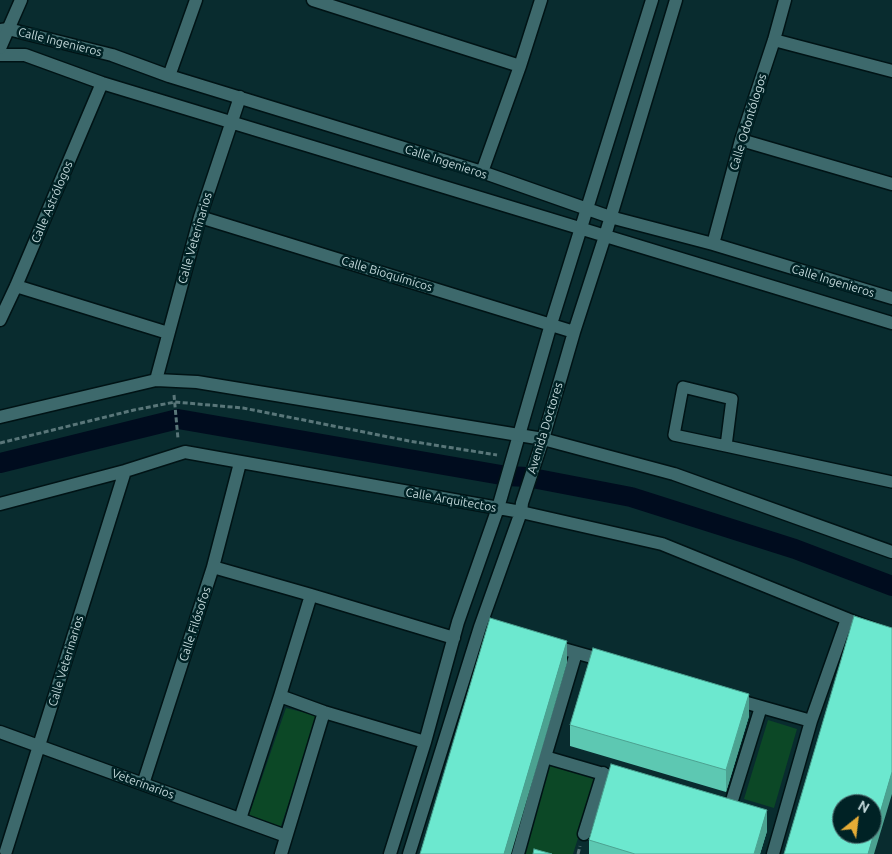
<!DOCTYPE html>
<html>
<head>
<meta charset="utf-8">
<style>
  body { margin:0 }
  #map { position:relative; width:892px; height:854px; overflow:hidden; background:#092c2f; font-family:Ubuntu,sans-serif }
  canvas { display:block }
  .north { position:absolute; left:832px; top:794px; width:50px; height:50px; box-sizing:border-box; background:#002225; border:1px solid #4d6a6d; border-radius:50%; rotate:29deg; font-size:14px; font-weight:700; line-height:20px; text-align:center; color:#c1d7d9 }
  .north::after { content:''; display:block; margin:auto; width:18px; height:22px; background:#e6ac36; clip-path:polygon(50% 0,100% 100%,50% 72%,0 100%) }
</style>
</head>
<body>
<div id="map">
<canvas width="892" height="854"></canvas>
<div class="north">N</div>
</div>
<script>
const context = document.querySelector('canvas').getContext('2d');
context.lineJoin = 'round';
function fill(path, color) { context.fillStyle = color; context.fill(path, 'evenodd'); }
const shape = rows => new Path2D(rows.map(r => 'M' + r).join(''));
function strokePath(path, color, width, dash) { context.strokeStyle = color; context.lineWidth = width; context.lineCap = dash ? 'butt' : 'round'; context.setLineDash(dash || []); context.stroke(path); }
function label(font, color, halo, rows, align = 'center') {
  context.font = font + ' Ubuntu,sans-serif'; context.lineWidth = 5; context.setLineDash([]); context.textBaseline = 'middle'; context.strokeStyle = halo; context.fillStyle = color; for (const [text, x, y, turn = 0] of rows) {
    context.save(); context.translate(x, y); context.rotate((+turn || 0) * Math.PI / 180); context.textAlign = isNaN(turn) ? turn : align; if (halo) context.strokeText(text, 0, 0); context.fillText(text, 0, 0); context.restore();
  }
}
fill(shape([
  [286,708,318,716,279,832,247,821],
  [768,720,797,729,774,808,744,799],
  [549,763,598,775,573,854,522,854]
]), '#0c4826');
strokePath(shape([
  [0,463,178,419,507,476,527,477,631,497,795,549,892,586]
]), '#000c1e', 20);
const service = shape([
  [726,446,732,399,683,387,674,435,726,446,892,482]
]);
const minor = shape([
  [313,0,520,66],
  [0,30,8,29,112,55,169,76,482,172,610,217,713,244,892,298],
  [774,40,892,71],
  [0,55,25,55,102,83,892,323],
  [169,76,196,0],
  [741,140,892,184],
  [482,172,520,66,541,0],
  [200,217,574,332],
  [713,244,741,140,774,40,785,0],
  [16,286,168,333],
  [0,320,16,286,102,83],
  [156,380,200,217,240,97],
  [0,504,125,471,185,452,521,512,662,544,847,619,892,636],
  [213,567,311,595,454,638],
  [553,646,606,661],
  [280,696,324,712,425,742],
  [733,699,811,721],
  [0,732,286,836],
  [545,757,624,780],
  [143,784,213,567,240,463],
  [729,810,761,707],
  [240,819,280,696,311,595],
  [584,834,603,773],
  [6,851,125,471],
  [281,854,324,712],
  [390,854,425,742,458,622,498,508,551,324,652,0],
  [409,854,480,627,521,512,522,503,543,439,574,332,605,236,676,0],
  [518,854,545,757,576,653],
  [773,854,811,721,847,619]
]);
const tertiary = shape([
  [0,48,21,0],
  [0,417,156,380,197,382,543,439,674,474,892,552]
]);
strokePath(service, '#001315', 14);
strokePath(minor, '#001315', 15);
strokePath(tertiary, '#001315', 15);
strokePath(shape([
  [174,395,178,439],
  [0,443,134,410,175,402,243,408,409,441,497,455],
  [578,854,580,846]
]), '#597679', 3, [5, 2.5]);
strokePath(service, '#3d696c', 11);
strokePath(minor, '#3d696c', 12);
strokePath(tertiary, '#3d696c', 12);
fill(shape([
  [749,716,726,792,570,746,570,725],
  [767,831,760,854,589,854,589,840]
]), '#5dc8b2');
fill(shape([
  [567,641,567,663,511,854,504,854],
  [749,694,749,716,726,792,726,770],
  [892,772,892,794,874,854,868,854],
  [767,810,767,831,760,854,754,854]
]), '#4ca291');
const building = shape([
  [854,616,892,628,892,772,868,854,784,854,854,616],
  [842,804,872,804,872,834,842,834,842,804],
  [490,618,567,641,504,854,420,854,490,618],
  [593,648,749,694,726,770,570,725,593,648],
  [611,764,767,810,754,854,635,854,589,840,611,764],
  [534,849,552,854,533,854,534,849]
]);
fill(building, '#6ce8cf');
strokePath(building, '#4ca291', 1);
label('12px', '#c1d7d9', '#002225', [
  ["Calle Ingenieros",60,42,14],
  ["Calle Odontólogos",748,122,-73],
  ["Calle Ingenieros",446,162,18],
  ["Calle Astrólogos",52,202,-67],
  ["Calle Veterinarios",195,238,-74],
  ["Calle Bioquímicos",387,274,17],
  ["Calle Ingenieros",833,281,17],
  ["Avenida Doctores",545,428,-73],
  ["Calle Arquitectos",451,500,10],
  ["Calle Filósofos",195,624,-72],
  ["Calle Veterinarios",66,661,-73],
  ["Veterinarios",143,784,20]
]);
</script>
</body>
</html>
